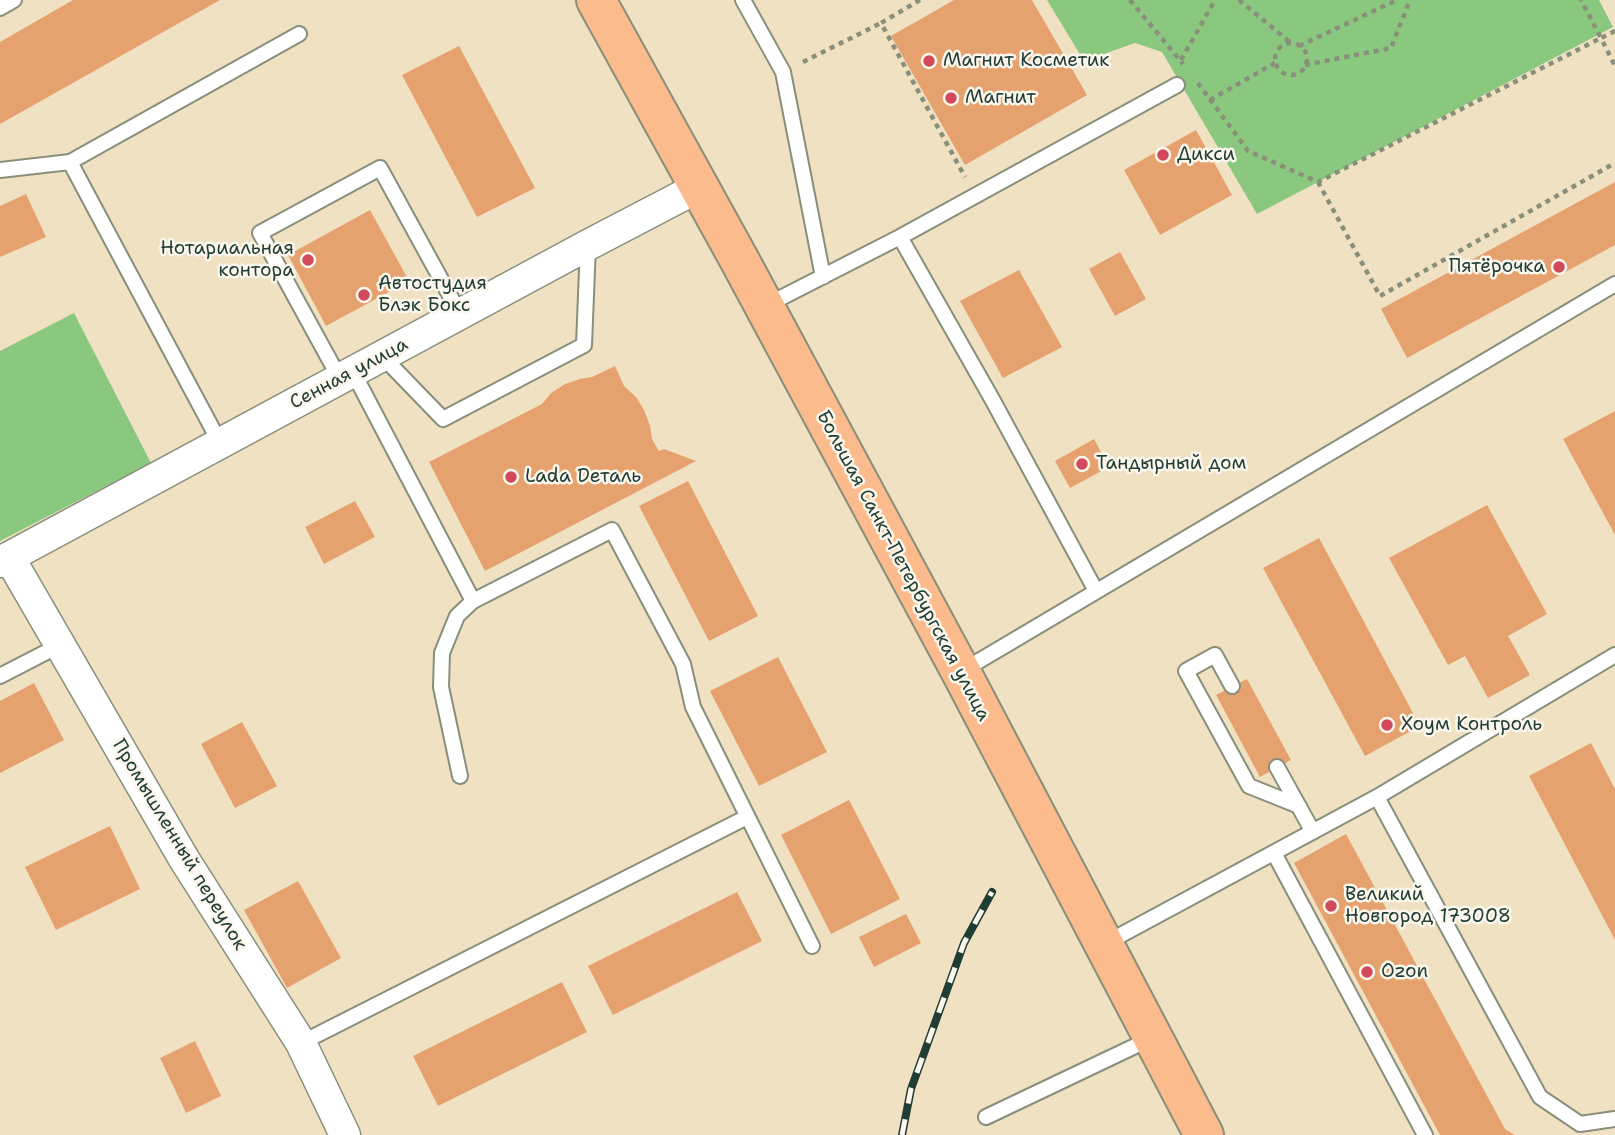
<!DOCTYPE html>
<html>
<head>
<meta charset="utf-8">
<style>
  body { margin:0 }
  canvas { display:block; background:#f0e1c2 }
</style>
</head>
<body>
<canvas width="1615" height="1135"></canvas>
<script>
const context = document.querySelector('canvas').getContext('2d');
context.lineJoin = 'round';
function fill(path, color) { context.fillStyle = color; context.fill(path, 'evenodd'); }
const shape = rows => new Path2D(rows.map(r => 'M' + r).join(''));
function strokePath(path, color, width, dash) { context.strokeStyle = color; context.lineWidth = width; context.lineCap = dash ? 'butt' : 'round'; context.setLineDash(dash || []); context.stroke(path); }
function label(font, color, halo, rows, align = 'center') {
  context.font = font + ' "Shantell Sans",sans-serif'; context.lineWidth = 5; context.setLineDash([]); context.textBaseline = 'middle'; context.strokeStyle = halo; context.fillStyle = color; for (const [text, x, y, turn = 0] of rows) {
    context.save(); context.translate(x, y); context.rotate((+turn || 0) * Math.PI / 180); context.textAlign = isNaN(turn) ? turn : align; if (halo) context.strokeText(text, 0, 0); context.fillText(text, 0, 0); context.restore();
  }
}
fill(shape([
  [1047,0,1599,0,1613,27,1257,214,1162,52,1135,43,1084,61],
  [74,313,151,463,0,541,0,351]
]), '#8bc87f');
fill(shape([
  [73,0,220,0,0,124,0,42],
  [954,0,1032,0,1087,95,965,165,891,36],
  [459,46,535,188,477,217,402,75],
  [1196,130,1232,195,1160,235,1124,170],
  [1615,182,1615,245,1407,358,1381,309],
  [26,194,46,237,0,257,0,206],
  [370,210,409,281,326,326,288,255],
  [1120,252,1146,299,1115,316,1089,269],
  [1019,270,1062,347,1003,378,960,301],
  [615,366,624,386,636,397,644,410,650,426,652,439,659,451,664,449,696,461,485,571,429,462,542,404,551,393,565,384,580,379,592,377],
  [1615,411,1615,535,1563,439],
  [1094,439,1109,467,1070,488,1055,461],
  [688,481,758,616,709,641,639,506],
  [355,501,375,537,324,564,305,527],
  [1487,505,1547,614,1508,636,1530,675,1488,698,1465,656,1448,665,1389,558],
  [1319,538,1420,726,1365,756,1263,568],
  [778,657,827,752,759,786,710,691],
  [1247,679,1291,760,1260,777,1216,695],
  [34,683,64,740,0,773,0,701],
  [242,722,277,786,235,808,201,744],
  [1591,743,1615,789,1615,940,1529,776],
  [849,800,900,899,831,934,781,835],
  [110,826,140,889,56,930,25,867],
  [1346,834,1505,1129,1515,1135,1440,1135,1294,863],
  [298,881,341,958,287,988,244,910],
  [737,892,762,941,613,1015,588,966],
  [906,914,921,943,874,967,859,937],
  [562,982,587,1032,438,1106,413,1056],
  [195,1041,221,1096,186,1113,160,1058]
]), '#e6a26e');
const service = shape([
  [743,0,783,72,823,277],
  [0,8,14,0],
  [70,162,220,443],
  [0,170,70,162,299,34],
  [900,237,992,399,1096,591],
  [765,306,900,237,1177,85],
  [382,356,443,419,584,345,588,245],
  [353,372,473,601,612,530,683,664,693,707,812,946],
  [340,379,260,233,380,168,460,314],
  [962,671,1615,284],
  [0,676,60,645],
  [1232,686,1215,655,1186,671,1249,786,1299,806],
  [1277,767,1313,832],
  [460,776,441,687,442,653,457,616,473,601],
  [1377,797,1540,1097,1580,1124,1615,1119],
  [1274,853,1425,1135],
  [1106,943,1377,797,1615,655],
  [301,1043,747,817],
  [986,1117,1152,1038]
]);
const minor = shape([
  [9,557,184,859,301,1043,345,1135],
  [0,562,588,245,699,187]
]);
const primary = shape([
  [596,0,740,261,961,672,1204,1135]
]);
strokePath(service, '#888f7b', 18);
strokePath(minor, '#888f7b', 33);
strokePath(primary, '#888f7b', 42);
strokePath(shape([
  [920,0,881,23,965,177],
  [1130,0,1183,64],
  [1239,0,1291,43],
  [1615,31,1601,38,1615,66],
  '1275 59a16 16 0 1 1 32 0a16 16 0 1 1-32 0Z',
  [1299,46,1397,0],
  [1181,60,1215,0],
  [803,62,881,23],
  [1305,65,1391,48,1410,0],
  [1198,83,1248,151,1318,182,1601,38,1581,0],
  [1210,100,1275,63],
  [1318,182,1380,296,1615,163]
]), '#888f7b', 4.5, [5, 5]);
strokePath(service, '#fff', 14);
strokePath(minor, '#fff', 30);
strokePath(primary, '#fbbb8c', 38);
const rail = shape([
  [902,1135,911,1089,964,943,992,892]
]);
strokePath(rail, '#1f3d34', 8);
strokePath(rail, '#fbf7ec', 5, [16]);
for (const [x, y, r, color] of [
  [929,61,7,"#d1495b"],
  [951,98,7,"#d1495b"],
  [1163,155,7,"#d1495b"],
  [308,260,7,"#d1495b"],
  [1559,267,7,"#d1495b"],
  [364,295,7,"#d1495b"],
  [1082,464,7,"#d1495b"],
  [511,477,7,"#d1495b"],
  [1387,725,7,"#d1495b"],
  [1331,906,7,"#d1495b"],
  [1367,972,7,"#d1495b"]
]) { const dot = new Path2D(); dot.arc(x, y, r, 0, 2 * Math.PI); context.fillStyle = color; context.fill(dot); strokePath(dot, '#fbf7ec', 2.5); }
label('19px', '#1f3d34', '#fbf7ec', [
  ["Магнит Косметик",943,61],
  ["Магнит",965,98],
  ["Дикси",1177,155],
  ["Нотариальная",294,249,"right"],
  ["контора",294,271,"right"],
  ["Пятёрочка",1545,267,"right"],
  ["Автостудия",378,284],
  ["Блэк Бокс",378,306],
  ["Тандырный дом",1096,464],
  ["Lada Dеталь",525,477],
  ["Хоум Контроль",1401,725],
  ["Великий",1345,895],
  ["Новгород 173008",1345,917],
  ["Ozon",1381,972]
], 'left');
label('19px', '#1f3d34', '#fbf7ec', [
  ["Сенная улица",349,374,-28],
  ["Большая Санкт-Петербургская улица",903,566,62],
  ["Промышленный переулок",179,845,59]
]);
</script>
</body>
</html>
